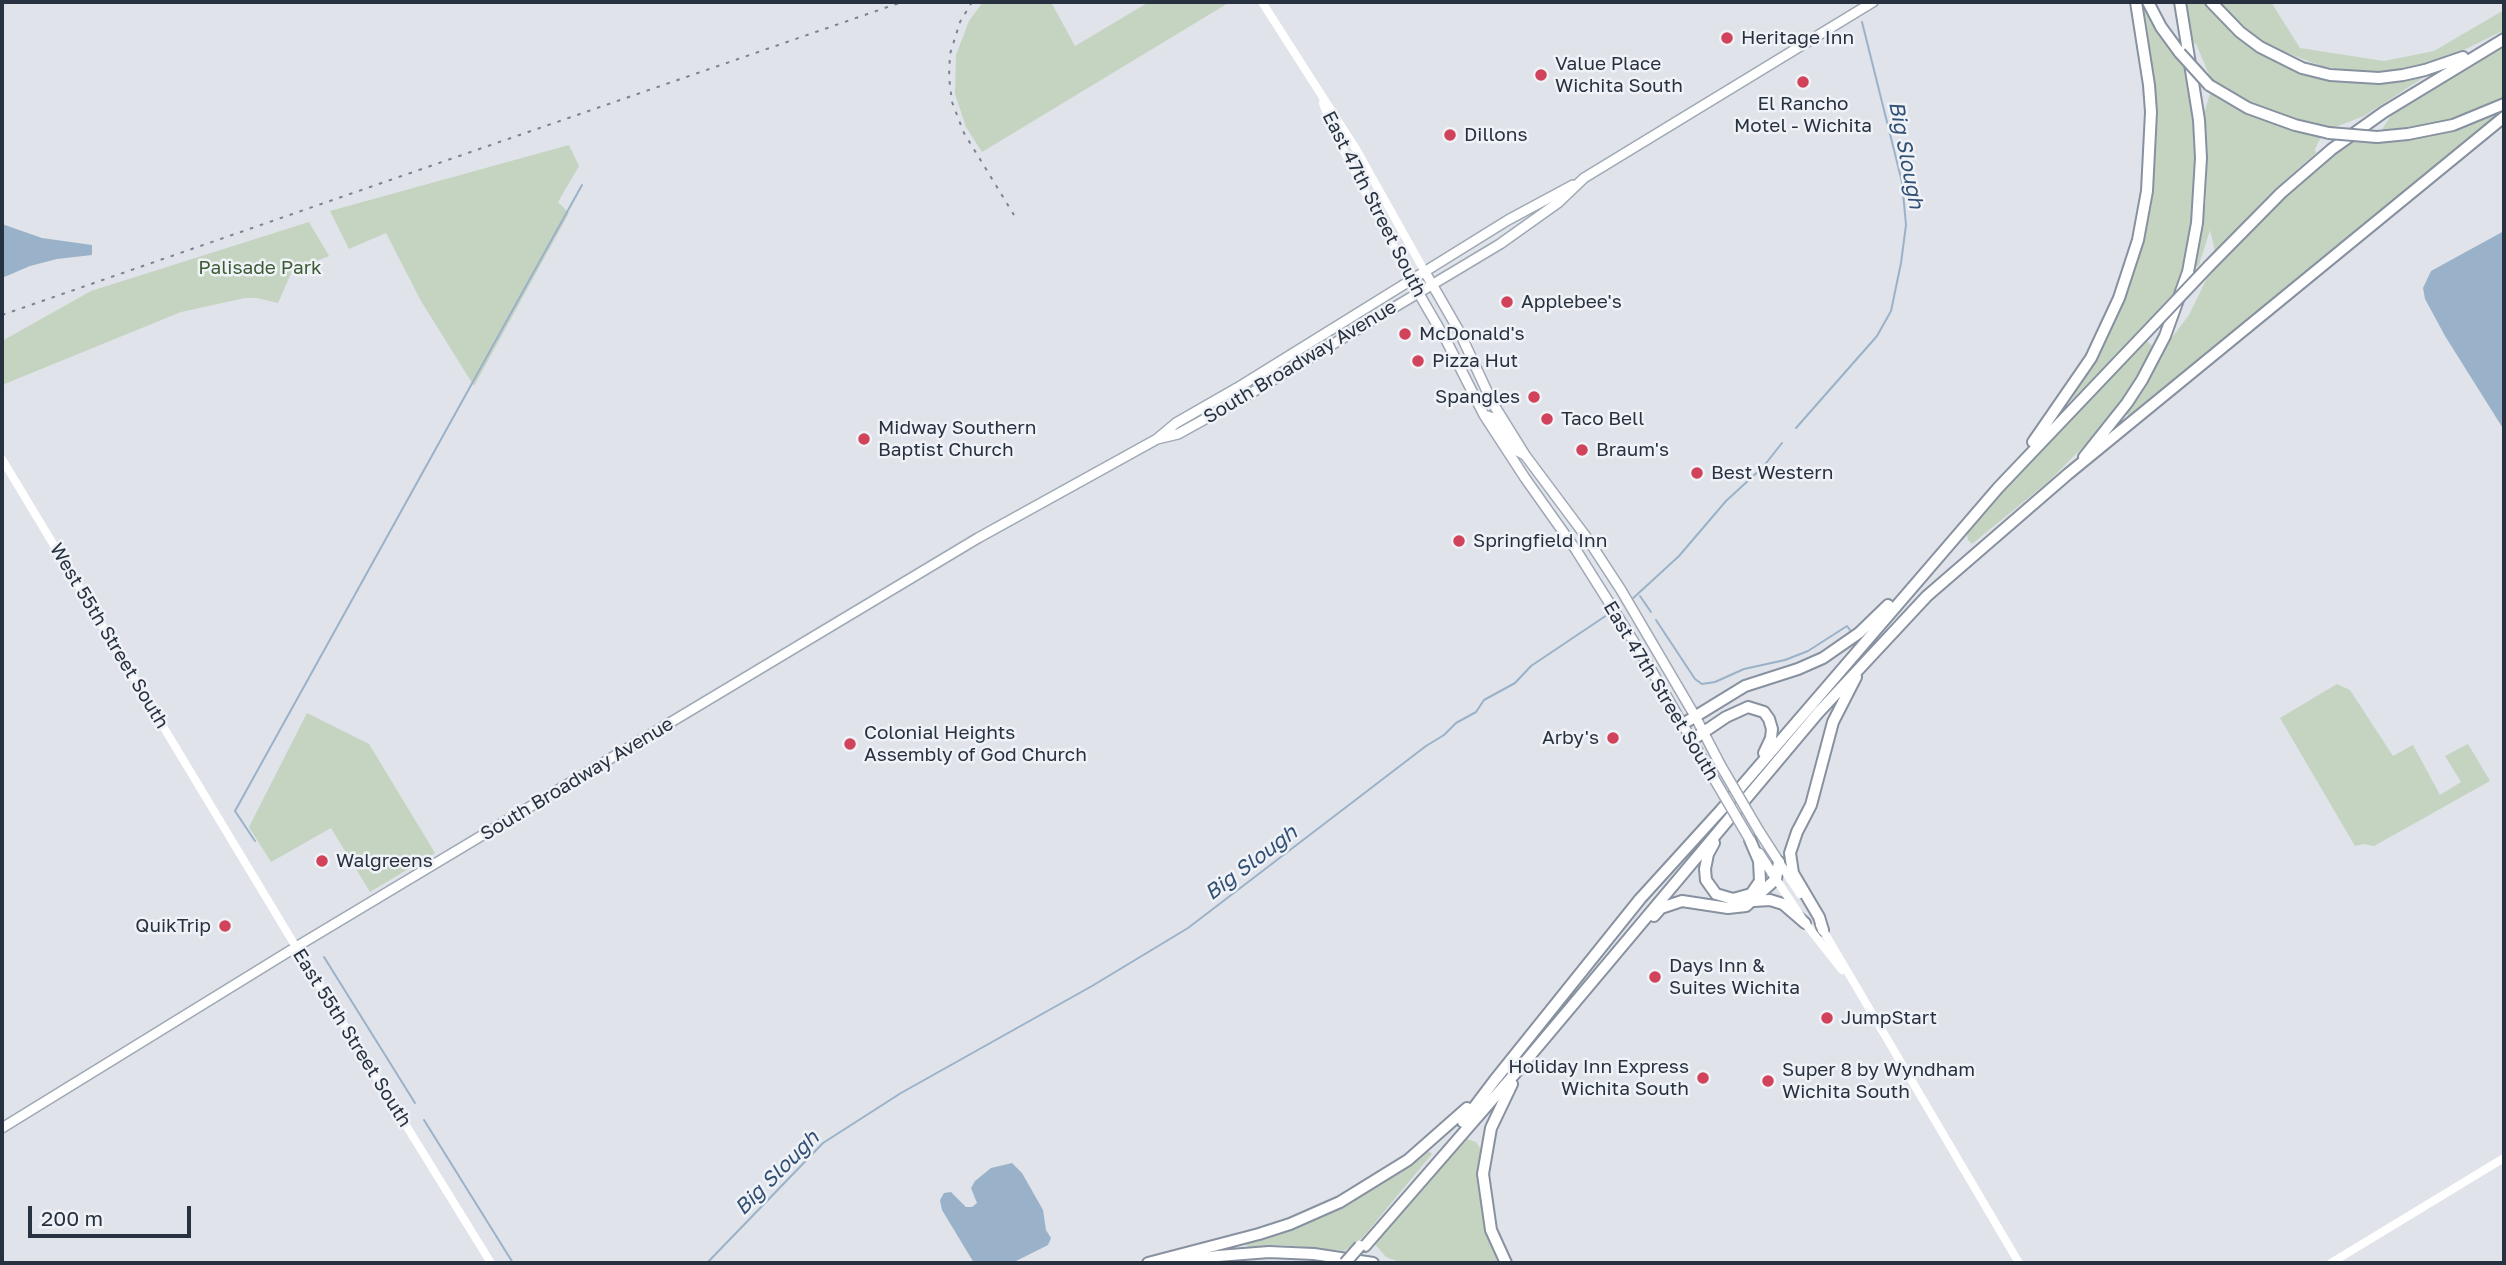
<!DOCTYPE html>
<html>
<head>
<meta charset="utf-8">
<style>
  body { margin:0 }
  #map { position:relative; width:2506px; height:1265px; overflow:hidden; background:#e0e3e9; font-family:"Golos Text",sans-serif }
  canvas { display:block }
  .frame { position:absolute; inset:0; border:4px solid #283140; pointer-events:none }
  .scale { position:absolute; left:28px; top:1206px; width:163px; height:32px; box-sizing:border-box; border:4px solid #283140; border-top:0; padding-left:9px; font-size:21px; line-height:24px; white-space:nowrap; color:#283140; -webkit-text-stroke:5px #eff2f6; paint-order:stroke }
</style>
</head>
<body>
<div id="map">
<canvas width="2506" height="1265"></canvas>
<div class="frame"></div>
<div class="scale">200 m</div>
</div>
<script>
const context = document.querySelector('canvas').getContext('2d');
context.lineJoin = 'round';
function fill(path, color) { context.fillStyle = color; context.fill(path, 'evenodd'); }
const shape = rows => new Path2D(rows.map(r => 'M' + r).join(''));
function strokePath(path, color, width, dash) { context.strokeStyle = color; context.lineWidth = width; context.lineCap = dash ? 'butt' : 'round'; context.setLineDash(dash || []); context.stroke(path); }
function label(font, color, halo, rows, align = 'center') {
  context.font = font + ' "Golos Text",sans-serif'; context.lineWidth = 5; context.setLineDash([]); context.textBaseline = 'middle'; context.strokeStyle = halo; context.fillStyle = color; for (const [text, x, y, turn = 0] of rows) {
    context.save(); context.translate(x, y); context.rotate((+turn || 0) * Math.PI / 180); context.textAlign = isNaN(turn) ? turn : align; if (halo) context.strokeText(text, 0, 0); context.fillText(text, 0, 0); context.restore();
  }
}
fill(shape([
  [983,2,1051,2,1075,46,1149,2,1230,2,982,152,966,127,955,94,956,55,969,21],
  [2186,2,2206,2,2227,26,2322,76,2432,72,2364,116,2333,128,2287,118,2231,93,2211,79,2196,44,2193,42],
  [2218,2,2271,2,2300,48,2384,61,2434,51,2504,10,2504,30,2456,54,2408,70,2386,72,2353,71,2321,66,2272,47,2255,37],
  [2146,6,2175,55,2186,68,2196,150,2195,195,2190,238,2178,290,2069,403,2099,355,2127,294,2145,236,2152,201,2157,121,2153,70,2144,7],
  [2504,43,2504,99,2437,124,2399,131,2381,131,2394,111],
  [2211,91,2227,102,2246,111,2322,135,2315,149,2316,153,2275,189,2215,251,2210,230,2199,265,2195,268,2206,201,2207,142,2204,113],
  [2504,107,2504,110,2158,394,2132,415,2126,415,2140,395,2170,340,2189,315,2209,274,2276,203,2343,147,2345,148,2354,142,2400,140,2443,132],
  [569,145,579,166,558,202,569,213,474,386,421,301,386,233,349,249,330,211],
  [309,222,329,256,292,271,278,303,257,298,245,298,181,312,2,385,2,341,91,291],
  [2145,340,2154,347,2126,394,2092,438,2049,481,1972,544,1968,540,1967,534,2043,446],
  [2337,684,2350,690,2393,756,2413,745,2440,795,2461,782,2445,756,2468,744,2490,781,2374,846,2363,844,2355,846,2280,718],
  [307,713,369,744,435,853,370,892,331,828,271,862,249,827],
  [1467,1139,1476,1142,1480,1148,1480,1193,1484,1216,1502,1263,1403,1263,1386,1257,1374,1243,1441,1164],
  [1428,1151,1432,1154,1363,1237,1344,1251,1283,1245,1248,1247,1245,1243,1289,1230,1355,1199]
]), '#c5d3c1');
fill(shape([
  [2,224,42,238,92,245,92,255,57,259,30,266,2,278],
  [2504,231,2504,430,2445,336,2425,299,2423,288,2431,271],
  [1012,1163,1022,1173,1043,1210,1046,1230,1051,1238,1048,1245,1012,1263,974,1263,942,1210,940,1200,944,1193,951,1192,966,1207,972,1207,977,1203,971,1188,975,1181,991,1168]
]), '#9ab2c9');
strokePath(shape([
  [1796,428,1877,336,1891,311,1901,263,1906,225,1902,182,1862,22],
  [1640,596,1651,612],
  [1630,601,1679,556,1726,501,1763,467,1782,443],
  [1656,620,1695,679,1702,684,1715,682,1744,669,1785,660,1808,651,1847,626,1850,630],
  [255,841,235,811,582,185],
  [324,957,415,1103],
  [424,1120,513,1263],
  [707,1263,823,1143,901,1093,1092,986,1188,928,1426,746,1444,735,1456,723,1476,712,1484,700,1515,683,1531,666,1610,613]
]), '#9ab2c9', 2);
const primary = shape([
  [1425,272,1459,331,1492,402,1525,455,1587,538,1621,590,1695,716,1721,766],
  [1411,280,1447,342,1484,415,1525,478,1576,550,1649,666,1713,777],
  [1484,415,1494,418,1514,449,1523,454],
  [1158,438,1176,423,1237,388,1508,220,1573,185],
  [1759,831,1779,862],
  [1759,853,1776,879],
  [2,1128,296,947,978,538,1157,439,1178,434,1243,398,1500,244,1559,202,1584,178,1873,2]
]);
const highway = shape([
  [2148,2,2161,27,2180,53],
  [2211,2,2240,32,2260,47,2302,68,2330,75,2379,78,2403,75,2425,70,2463,57],
  [2209,85,2248,108,2295,125,2329,133],
  [2377,137,2408,134,2453,125,2504,104],
  [2209,266,2281,193,2332,149,2384,112,2504,39],
  [2033,442,2091,358,2119,298,2138,240,2147,191,2151,112,2149,85,2136,2],
  [2084,457,2127,403,2142,380,2165,336,2188,272,2197,223,2201,158,2199,120,2180,2],
  [1683,724,1745,686,1798,669,1823,658,1859,633,1888,605],
  [1692,740,1726,717,1748,707,1764,712,1769,719,1772,729,1771,738,1764,753],
  [1714,843,1708,854,1705,869,1706,880,1716,894,1733,899,1751,894,1760,881,1759,861,1750,840],
  [1754,901,1770,900,1783,904,1805,923],
  [1654,916,1661,908,1682,901,1728,908,1746,906,1776,879,1779,862],
  [1823,930,1819,917,1793,873,1790,853,1797,832,1811,805,1833,722,1856,677],
  [1463,1122,1494,1081,1640,899,1721,810,1998,488,2155,323],
  [1365,1246,1519,1069,1818,713,1927,596,2068,474,2504,117],
  [1148,1263,1259,1234,1290,1224,1340,1202,1408,1160,1467,1108],
  [1174,1263,1218,1256,1269,1252,1314,1254,1373,1263],
  [1506,1263,1491,1230,1483,1174,1491,1128,1512,1084]
]);
strokePath(primary, '#9fa8b5', 12);
strokePath(highway, '#8791a0', 14);
strokePath(shape([
  [1262,2,1356,149,1425,272],
  [1323,103,1333,130,1411,280],
  [2,459,296,947,491,1263],
  [1779,862,1800,894],
  [1776,879,1805,923,1842,970],
  [1820,925,2019,1263],
  [2331,1263,2504,1158]
]), '#fff', 8);
strokePath(primary, '#fff', 9);
strokePath(highway, '#fff', 10);
strokePath(shape([
  [972,2,960,22,950,54,949,77,952,102,964,133,1014,215],
  [2,315,902,2]
]), '#798393', 2, [3.5, 7]);
const primaryBridge = shape([
  [1721,766,1759,831],
  [1713,777,1750,840]
]);
const highwayBridge = shape([
  [2180,53,2209,85],
  [2329,133,2377,137],
  [2155,323,2209,266],
  [1345,1263,1360,1246]
]);
strokePath(primaryBridge, '#9fa8b5', 12, []);
strokePath(highwayBridge, '#8791a0', 14, []);
strokePath(primaryBridge, '#fff', 9);
strokePath(highwayBridge, '#fff', 10);
for (const [x, y, r, color] of [
  [1727,38,7,"#d0435a"],
  [1541,75,7,"#d0435a"],
  [1803,82,7,"#d0435a"],
  [1450,135,7,"#d0435a"],
  [1507,302,7,"#d0435a"],
  [1405,334,7,"#d0435a"],
  [1418,361,7,"#d0435a"],
  [1534,397,7,"#d0435a"],
  [1547,419,7,"#d0435a"],
  [864,439,7,"#d0435a"],
  [1582,450,7,"#d0435a"],
  [1697,473,7,"#d0435a"],
  [1459,541,7,"#d0435a"],
  [1613,738,7,"#d0435a"],
  [850,744,7,"#d0435a"],
  [322,861,7,"#d0435a"],
  [225,926,7,"#d0435a"],
  [1655,977,7,"#d0435a"],
  [1827,1018,7,"#d0435a"],
  [1703,1078,7,"#d0435a"],
  [1768,1081,7,"#d0435a"]
]) { const dot = new Path2D(); dot.arc(x, y, r, 0, 2 * Math.PI); context.fillStyle = color; context.fill(dot); strokePath(dot, '#eff2f6', 2.5); }
label('19px', '#283140', '#eff2f6', [
  ["Heritage Inn",1741,38],
  ["Value Place",1555,64],
  ["Wichita South",1555,86],
  ["El Rancho",1803,104,"center"],
  ["Motel - Wichita",1803,126,"center"],
  ["Dillons",1464,135],
  ["Applebee's",1521,302],
  ["McDonald's",1419,334],
  ["Pizza Hut",1432,361],
  ["Spangles",1520,397,"right"],
  ["Taco Bell",1561,419],
  ["Midway Southern",878,428],
  ["Baptist Church",878,450],
  ["Braum's",1596,450],
  ["Best Western",1711,473],
  ["Springfield Inn",1473,541],
  ["Colonial Heights",864,733],
  ["Assembly of God Church",864,755],
  ["Arby's",1599,738,"right"],
  ["Walgreens",336,861],
  ["QuikTrip",211,926,"right"],
  ["Days Inn &",1669,966],
  ["Suites Wichita",1669,988],
  ["JumpStart",1841,1018],
  ["Holiday Inn Express",1689,1067,"right"],
  ["Wichita South",1689,1089,"right"],
  ["Super 8 by Wyndham",1782,1070],
  ["Wichita South",1782,1092]
], 'left');
label('19px', '#283140', '#eff2f6', [
  ["East 47th Street South",1374,204,63],
  ["South Broadway Avenue",1300,362,-31],
  ["West 55th Street South",109,636,59],
  ["East 47th Street South",1661,691,59],
  ["South Broadway Avenue",577,779,-31],
  ["East 55th Street South",352,1038,58]
]);
label('19px', '#3d5c35', '#eff2f6', [
  ["Palisade Park",260,268]
]);
label('italic 21px', '#325075', '#eff2f6', [
  ["Big Slough",1906,155,79],
  ["Big Slough",1251,863,-37],
  ["Big Slough",777,1173,-45]
]);
</script>
</body>
</html>
